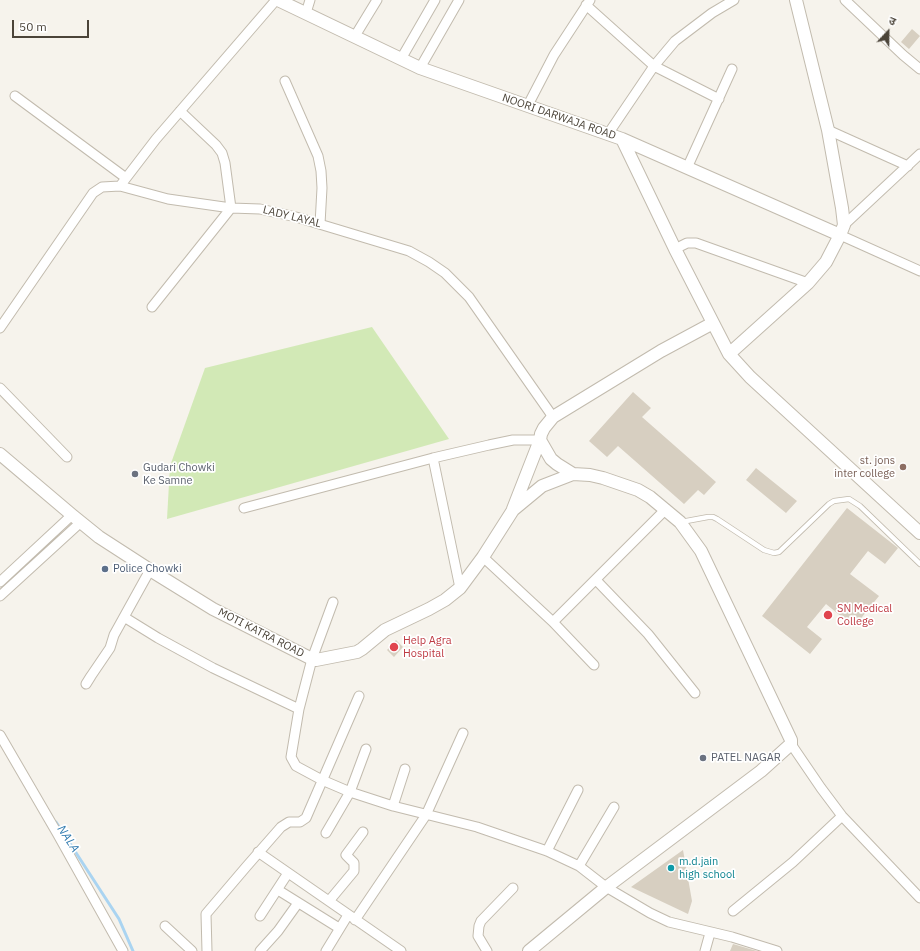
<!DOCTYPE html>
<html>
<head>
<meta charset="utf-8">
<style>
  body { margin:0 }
  #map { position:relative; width:920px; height:951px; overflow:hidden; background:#f6f3ec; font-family:"IBM Plex Sans","Noto Sans Devanagari",sans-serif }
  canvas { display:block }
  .north { position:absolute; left:868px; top:12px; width:40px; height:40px; -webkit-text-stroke:3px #fff; paint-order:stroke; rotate:22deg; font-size:11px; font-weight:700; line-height:16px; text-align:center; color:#4b4439 }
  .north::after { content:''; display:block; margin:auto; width:14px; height:18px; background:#4b4439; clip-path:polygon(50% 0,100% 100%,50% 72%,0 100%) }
  .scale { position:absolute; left:12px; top:20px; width:77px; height:18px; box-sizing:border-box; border:2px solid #4b4439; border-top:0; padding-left:5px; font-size:12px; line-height:14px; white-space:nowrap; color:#4b4439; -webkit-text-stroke:3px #fff; paint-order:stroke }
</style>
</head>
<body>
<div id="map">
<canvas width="920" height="951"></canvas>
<div class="north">उ</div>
<div class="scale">50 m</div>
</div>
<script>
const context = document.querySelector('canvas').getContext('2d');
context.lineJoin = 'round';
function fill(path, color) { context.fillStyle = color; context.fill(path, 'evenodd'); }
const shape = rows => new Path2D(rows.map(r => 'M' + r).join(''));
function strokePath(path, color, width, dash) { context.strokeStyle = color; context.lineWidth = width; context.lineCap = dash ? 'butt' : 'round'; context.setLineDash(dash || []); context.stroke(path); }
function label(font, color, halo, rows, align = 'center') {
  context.font = font + ' "IBM Plex Sans",sans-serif'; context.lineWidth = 3.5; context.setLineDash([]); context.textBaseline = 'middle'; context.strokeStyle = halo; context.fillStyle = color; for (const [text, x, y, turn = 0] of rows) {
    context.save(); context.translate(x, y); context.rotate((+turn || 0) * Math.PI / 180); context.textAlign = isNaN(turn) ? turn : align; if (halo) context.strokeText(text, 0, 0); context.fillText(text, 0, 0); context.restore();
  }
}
fill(shape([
  [372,327,449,439,167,519,170,466,205,368]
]), '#d2e9b6');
strokePath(shape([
  [56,822,119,919,133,951]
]), '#aad4f1', 3);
fill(shape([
  [912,29,920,36,909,49,901,42],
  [633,392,651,408,642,417,716,482,704,495,698,490,684,504,618,446,607,457,589,441],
  [756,468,797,501,786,513,746,480],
  [847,508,898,548,885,564,868,551,850,574,879,596,854,627,826,604,807,627,822,639,810,654,762,616],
  [396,640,403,647,394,657,387,650],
  [683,850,692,901,688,914,631,887],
  [733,944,757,951,730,951]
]), '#d7cfc1');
const service = shape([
  [681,522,708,517,713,517,717,519,764,550,774,553,779,552,829,504,834,501,849,499,860,506,920,564]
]);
const minor = shape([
  [845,0,903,55,920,69],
  [586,5,654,66,719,99],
  [306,13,310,0],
  [355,36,377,0],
  [401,59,435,0],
  [420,68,459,0],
  [285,81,318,156,321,171,322,188,320,224],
  [15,96,126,178],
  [528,105,554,55,590,0],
  [828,130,908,166],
  [608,134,654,66,675,41,712,13,734,0],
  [687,168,732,69],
  [120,186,156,139,276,0],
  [844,225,920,154],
  [840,235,920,271],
  [675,249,687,243,696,243,808,283],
  [152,307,231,208,225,163,222,153,216,145,180,111],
  [0,328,93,193,102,187,120,186,168,199,231,208,260,209,296,217,409,251,429,262,445,273,469,297,553,417],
  [0,388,67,457],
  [433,458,460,588],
  [244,508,433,458,489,445,513,440,540,440],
  [483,557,553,622,594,665],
  [596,580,648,634,695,693],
  [0,582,72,515],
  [0,596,81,522],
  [333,602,312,659,299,709,291,757,296,766,322,780,350,792,393,806,477,827,547,851,579,866,606,887,650,913,669,922,732,937,777,951],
  [124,617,158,638,213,668,299,709],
  [553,622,666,509],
  [86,684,91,676,110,648,114,635,150,570],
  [0,735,57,833,123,951],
  [791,744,821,788,842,816,920,898],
  [393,806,405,769],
  [326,833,350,792,366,749],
  [547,851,578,790],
  [258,852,401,951],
  [579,866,614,807],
  [278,890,339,928],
  [329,901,354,871,354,863,346,855,363,832],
  [733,911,793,862,842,816],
  [260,916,288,873],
  [355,920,426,815,463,733],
  [165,926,192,951],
  [207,951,206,914,246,867,281,827,289,822,300,822,306,818,359,696],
  [260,951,278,931,298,903],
  [326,951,348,915],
  [487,951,478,936,479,926,481,921,513,888],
  [705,951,710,933]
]);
const tertiary = shape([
  [278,0,420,68,622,139,840,235],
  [622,139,675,249,729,354,750,377,920,533],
  [729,354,808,283,826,262,840,235,844,225,842,208,828,130,796,0],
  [0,454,72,515,99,537,150,570,213,609,312,659,316,660,357,652,362,649,385,630,429,609,445,600,460,588,483,557,513,510,542,486,573,474],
  [513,509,540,440],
  [529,951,604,889,761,771,791,744,791,740,701,551,680,522,650,497,638,490,603,478,590,475,573,474,557,464,551,459,540,440,541,434,544,428,553,417,661,351,713,323]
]);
strokePath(service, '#c2bbae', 6);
strokePath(minor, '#c2bbae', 11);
strokePath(tertiary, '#c2bbae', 14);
strokePath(service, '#fff', 4.5);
strokePath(minor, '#fff', 9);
strokePath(tertiary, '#fff', 12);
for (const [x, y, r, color] of [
  [903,467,4,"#8d6e63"],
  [135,474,4,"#6b7280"],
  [105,569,4,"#5c6f8a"],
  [828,615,5,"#e0444e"],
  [394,647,5,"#e0444e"],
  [703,758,4,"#6b7280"],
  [671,868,4,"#0f9aa8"]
]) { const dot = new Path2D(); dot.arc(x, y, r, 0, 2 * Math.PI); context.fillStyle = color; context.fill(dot); strokePath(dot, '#fff', 1.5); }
label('11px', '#4b4439', '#fff', [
  ["NOORI DARWAJA ROAD",559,117,19],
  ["LADY LAYAL",292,217,14],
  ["MOTI KATRA ROAD",261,633,27]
]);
label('11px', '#785e54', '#fff', [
  ["st. jons",895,461],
  ["inter college",895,474]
], 'right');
label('11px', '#5b616d', '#fff', [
  ["Gudari Chowki",143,468],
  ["Ke Samne",143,481],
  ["PATEL NAGAR",711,758]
], 'left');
label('11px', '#4e5e75', '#fff', [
  ["Police Chowki",113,569]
], 'left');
label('11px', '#be3a42', '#fff', [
  ["SN Medical",837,609],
  ["College",837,622],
  ["Help Agra",403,641],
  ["Hospital",403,654]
], 'left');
label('11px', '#0d838f', '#fff', [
  ["m.d.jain",679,862],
  ["high school",679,875]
], 'left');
label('italic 12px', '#2f7aaf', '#fff', [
  ["NALA",68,839,57]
]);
</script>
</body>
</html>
